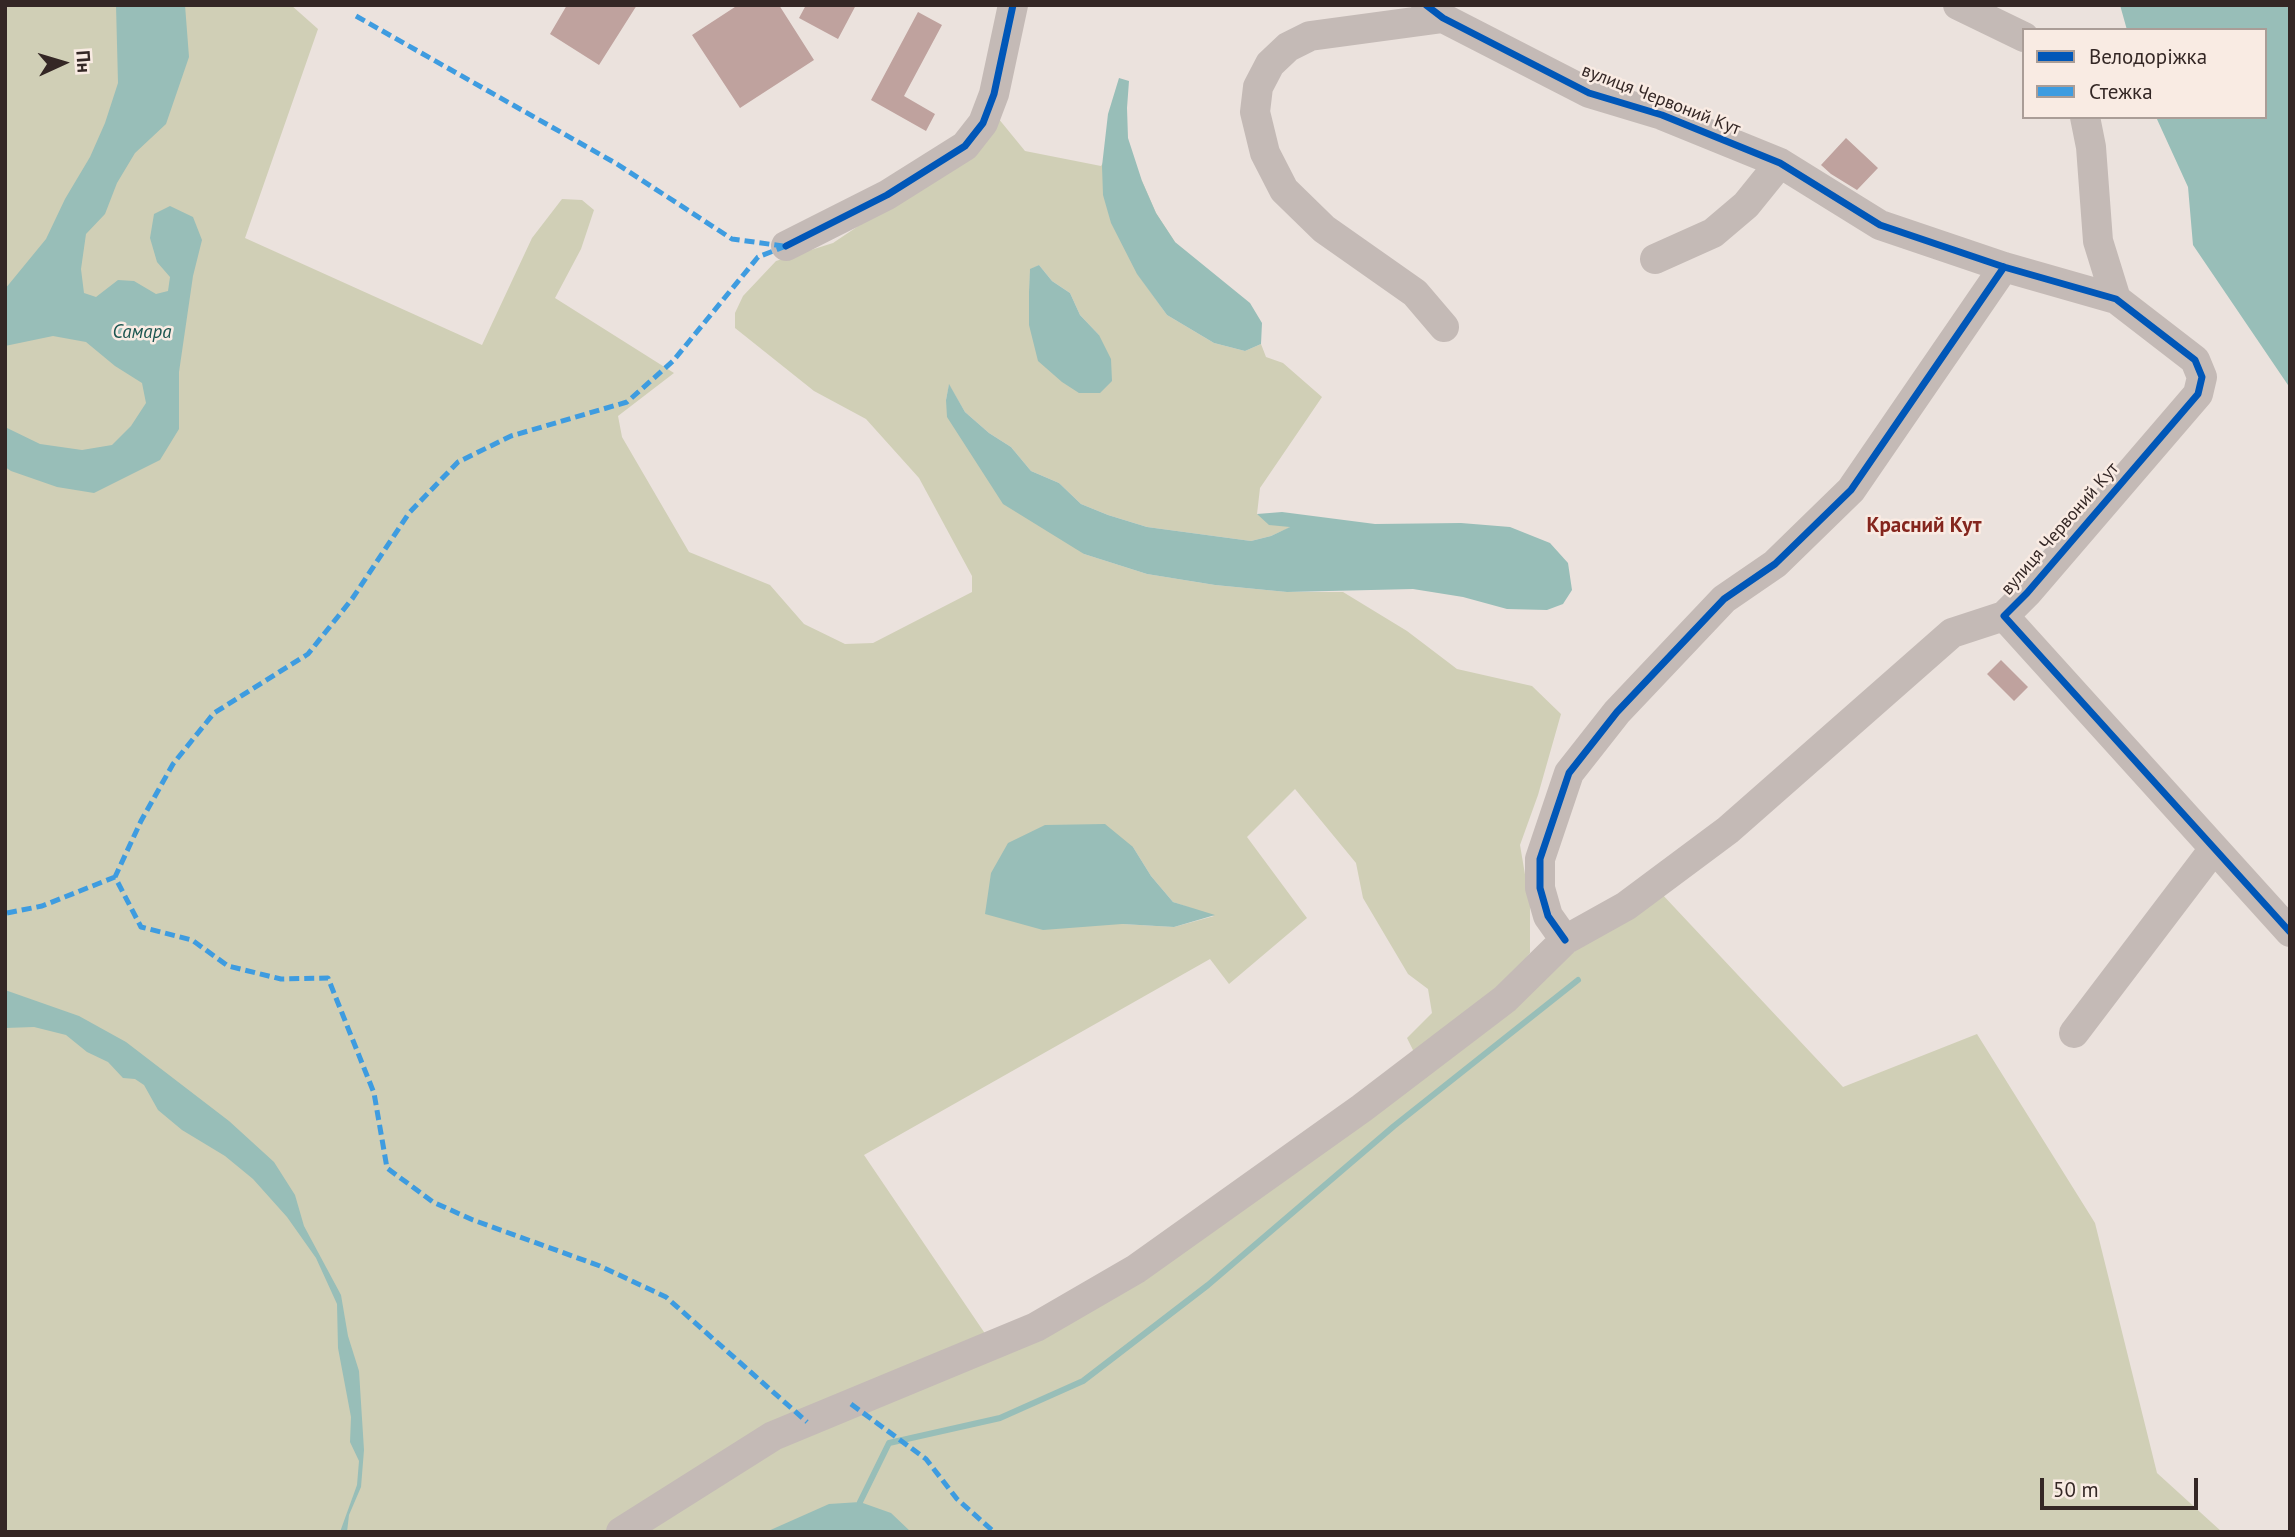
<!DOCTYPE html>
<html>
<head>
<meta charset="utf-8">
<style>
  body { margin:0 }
  #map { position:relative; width:2295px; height:1537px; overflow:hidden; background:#ebe2dd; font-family:"PT Sans",sans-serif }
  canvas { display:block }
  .frame { position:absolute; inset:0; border:7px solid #342725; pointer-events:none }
  .legend { position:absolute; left:2022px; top:28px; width:245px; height:91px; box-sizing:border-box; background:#f9ebe3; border:2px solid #aa9d97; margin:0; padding:9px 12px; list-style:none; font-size:21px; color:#342725 }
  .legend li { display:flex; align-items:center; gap:14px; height:35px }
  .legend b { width:35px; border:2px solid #aa9d97 }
  .north { position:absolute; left:28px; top:28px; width:70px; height:70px; -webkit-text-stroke:5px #f9ebe3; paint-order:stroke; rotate:86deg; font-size:19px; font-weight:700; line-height:28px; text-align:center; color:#342725 }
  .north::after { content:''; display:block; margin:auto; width:24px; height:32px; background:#342725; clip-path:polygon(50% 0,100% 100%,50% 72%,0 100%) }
  .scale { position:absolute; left:2040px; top:1478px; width:158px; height:32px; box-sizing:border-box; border:4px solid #342725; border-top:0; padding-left:9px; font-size:21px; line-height:24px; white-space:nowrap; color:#342725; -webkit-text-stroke:5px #f9ebe3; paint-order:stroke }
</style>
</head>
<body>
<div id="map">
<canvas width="2295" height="1537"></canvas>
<div class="frame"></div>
<ul class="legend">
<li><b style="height:9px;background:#0057b8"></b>Велодоріжка</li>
<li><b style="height:9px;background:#3e9ce0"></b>Стежка</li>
</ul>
<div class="north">Пн</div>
<div class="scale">50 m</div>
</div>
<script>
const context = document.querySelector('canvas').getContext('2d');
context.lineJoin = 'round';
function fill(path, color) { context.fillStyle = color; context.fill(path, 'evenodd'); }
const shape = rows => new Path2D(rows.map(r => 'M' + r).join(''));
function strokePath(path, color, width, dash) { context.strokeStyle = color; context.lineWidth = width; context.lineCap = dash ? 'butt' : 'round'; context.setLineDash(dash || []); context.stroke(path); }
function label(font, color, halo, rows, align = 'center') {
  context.font = font + ' "PT Sans",sans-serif'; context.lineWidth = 5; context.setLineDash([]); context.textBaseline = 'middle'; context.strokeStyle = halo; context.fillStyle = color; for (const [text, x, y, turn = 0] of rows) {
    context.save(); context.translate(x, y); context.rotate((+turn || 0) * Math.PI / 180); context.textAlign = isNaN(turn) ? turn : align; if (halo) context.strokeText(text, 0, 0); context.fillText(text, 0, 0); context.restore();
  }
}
fill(shape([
  [5,5,291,5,318,29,245,238,482,345,532,238,562,199,582,200,594,210,581,249,555,298,674,373,618,416,622,437,689,552,770,585,804,624,845,644,873,643,972,592,972,576,919,478,866,419,814,391,735,328,735,313,743,296,776,261,833,243,979,145,998,118,1025,151,1101,166,1113,147,1142,181,1156,213,1175,242,1137,273,1167,315,1214,343,1245,351,1261,344,1266,357,1283,363,1322,397,1260,488,1257,514,1291,527,1271,536,1251,541,1147,527,1108,515,1081,504,1059,483,1031,471,1011,447,989,433,965,412,949,385,946,400,1084,554,1147,574,1215,585,1287,592,1343,592,1407,631,1457,669,1532,686,1561,714,1538,795,1520,845,1530,904,1530,953,1496,995,1414,1052,1407,1038,1432,1013,1428,989,1408,974,1363,898,1356,863,1295,789,1247,837,1307,918,1229,984,1210,959,864,1155,988,1338,993,1355,1660,892,1843,1087,1977,1034,2095,1223,2157,1473,2222,1532,5,1532],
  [1039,265,1052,281,1070,293,1080,315,1099,335,1029,325,1030,270],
  [1133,847,1151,876,1173,902,1214,916,1174,927,1122,924]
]), '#d0cfb6');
fill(shape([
  [116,5,185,5,189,57,166,124,135,153,117,183,105,214,86,234,81,269,84,293,96,297,118,280,134,281,156,294,168,291,170,277,157,262,150,238,154,214,170,206,193,217,202,240,193,276,179,372,179,429,160,460,94,493,57,487,11,471,5,467,5,427,40,444,82,450,112,445,131,426,146,403,142,383,115,366,86,342,53,336,5,346,5,289,46,239,65,199,90,157,105,123,118,83],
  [2120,5,2290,5,2290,388,2193,245,2188,187,2156,117,2265,117,2265,30,2127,30],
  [1119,78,1129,81,1127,108,1128,138,1142,181,1156,213,1175,242,1250,303,1262,323,1261,344,1245,351,1214,343,1167,315,1137,274,1111,223,1103,195,1102,166,1108,114],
  [1039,265,1052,281,1070,293,1080,315,1099,335,1111,359,1112,381,1100,393,1079,393,1062,382,1038,361,1029,325,1029,292,1030,269],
  [949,384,965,412,989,433,1011,447,1031,471,1059,483,1081,504,1108,515,1147,527,1251,541,1271,536,1290,527,1269,525,1257,514,1282,512,1375,524,1461,523,1510,527,1550,543,1568,563,1572,590,1563,604,1547,610,1507,609,1463,597,1413,589,1287,592,1215,585,1147,574,1084,554,1003,504,947,417,946,400],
  [1105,824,1133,847,1151,876,1173,902,1215,915,1174,927,1122,924,1043,930,985,914,991,873,1008,843,1045,825],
  [5,990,79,1016,126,1042,229,1121,274,1162,295,1195,304,1226,341,1295,348,1336,359,1371,364,1450,361,1487,349,1515,347,1532,340,1532,357,1485,359,1461,350,1442,351,1417,338,1348,337,1304,316,1258,287,1217,253,1179,225,1156,182,1130,158,1110,144,1085,135,1079,123,1078,108,1062,87,1052,66,1035,34,1027,5,1028],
  [860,1502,891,1513,911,1532,766,1532,829,1504]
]), '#98beb8');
strokePath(shape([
  [860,1502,889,1443,1000,1418,1083,1381,1208,1285,1394,1126,1578,980]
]), '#98beb8', 6);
fill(shape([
  [567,5,637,5,599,65,550,34],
  [738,5,779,5,814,60,740,108,692,35],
  [806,5,856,5,838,39,799,18],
  [918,12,942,25,904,96,935,114,926,131,871,100],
  [1846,138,1878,168,1857,190,1831,174,1821,165],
  [2001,660,2028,687,2014,701,1987,674]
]), '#bfa29e');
strokePath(shape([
  [1958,5,2024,37],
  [1443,18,1310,36,1288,47,1270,64,1258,87,1255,112,1265,153,1284,190,1324,229,1415,293,1444,327],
  [2085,117,2091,147,2098,241,2116,299],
  [786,246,887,195,965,146,983,123,994,94,1013,5],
  [1655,259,1713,233,1746,205,1780,163],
  [2004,616,2290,932],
  [1565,940,1548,916,1540,888,1540,859,1569,773,1617,712,1724,599,1775,564,1851,490,2004,267],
  [2074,1033,2213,850],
  [621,1532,773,1436,1036,1327,1136,1269,1362,1108,1505,999,1565,940,1626,906,1728,830,1952,633,2004,616,2027,593,2198,394,2202,377,2195,360,2116,299,2004,267,1880,225,1780,163,1662,115,1589,93,1443,18,1426,5]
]), '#c4bab6', 30);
strokePath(shape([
  [356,16,617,164,732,239,783,246],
  [786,246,758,257,673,361,627,402,511,436,458,462,409,513,352,599,308,654,214,713,173,764,141,821,115,877,141,927,192,940,228,966,281,979,328,978,374,1093,387,1168,433,1202,473,1220,600,1266,666,1297,807,1422],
  [7,913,42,906,115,877],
  [851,1404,926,1459,957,1499,994,1532]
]), '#3e9ce0', 5, [10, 5]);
strokePath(shape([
  [1426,5,1443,18,1589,93,1662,115,1780,163,1880,225,2004,267,2116,299,2195,360,2202,377,2198,394,2027,593,2004,616,2290,932],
  [786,246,887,195,965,146,983,123,994,94,1013,5],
  [1565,940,1548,916,1540,888,1540,859,1569,773,1617,712,1724,599,1775,564,1851,490,2004,267]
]), '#0057b8', 7);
label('18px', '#342725', '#f9ebe3', [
  ["вулиця Червоний Кут",1661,100,21],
  ["вулиця Червоний Кут",2060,529,-49]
]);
label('italic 19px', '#1a5550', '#f9ebe3', [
  ["Самара",142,333]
]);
label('bold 21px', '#84251d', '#f9ebe3', [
  ["Красний Кут",1924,526]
]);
</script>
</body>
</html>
